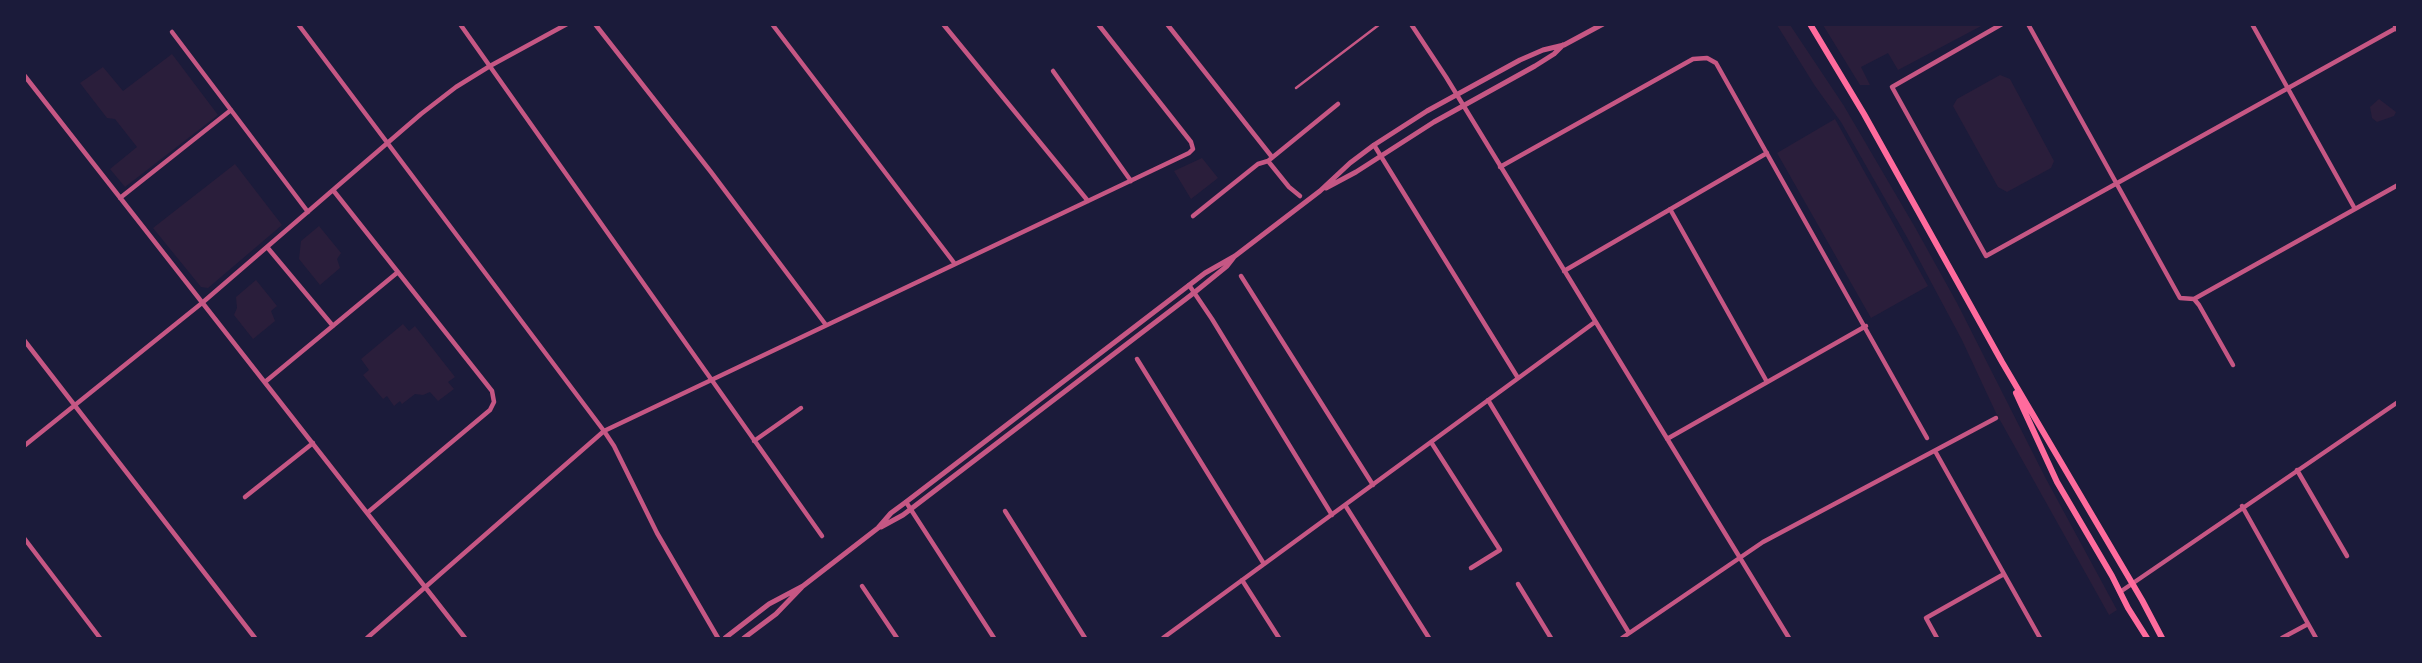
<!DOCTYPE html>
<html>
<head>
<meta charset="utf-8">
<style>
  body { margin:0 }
  #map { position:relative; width:2422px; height:663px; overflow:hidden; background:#1b1b3a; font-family:Mulish,sans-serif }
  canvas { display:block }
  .frame { position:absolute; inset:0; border:26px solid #1b1b3a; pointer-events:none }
</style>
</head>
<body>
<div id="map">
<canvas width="2422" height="663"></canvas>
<div class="frame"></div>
</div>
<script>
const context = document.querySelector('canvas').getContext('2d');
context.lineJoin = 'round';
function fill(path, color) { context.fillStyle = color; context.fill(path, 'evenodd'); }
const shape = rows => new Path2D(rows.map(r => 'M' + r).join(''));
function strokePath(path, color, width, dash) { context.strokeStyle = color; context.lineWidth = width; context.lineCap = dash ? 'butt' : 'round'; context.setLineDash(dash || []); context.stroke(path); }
fill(shape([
  [1777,25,1790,25,1844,106,1916,229,1957,303,2045,477,2117,610,2109,615,1996,413,1962,340,1908,239,1841,122,1815,86],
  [1823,25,1983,25,1898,70,1888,53,1861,67,1870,85,1860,85],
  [172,54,218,115,125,187,110,169,137,147,115,119,107,118,80,83,103,67,123,91],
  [2000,75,2010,79,2054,161,2051,168,2007,192,1998,187,1953,106,1957,99],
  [2379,99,2396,112,2394,116,2377,122,2372,118,2370,107],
  [1835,119,1928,286,1871,318,1777,153],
  [1202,158,1218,178,1191,199,1174,171],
  [235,164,282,225,208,288,201,287,153,228],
  [319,226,341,253,337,259,340,268,320,285,299,259,301,241],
  [256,280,277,306,271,311,275,321,253,339,234,315,237,308,236,297],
  [403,324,409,331,415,326,455,377,448,382,454,389,438,401,430,392,423,395,415,394,402,404,400,401,394,406,387,396,383,399,363,375,369,370,361,359]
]), '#2a1e3b');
strokePath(shape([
  [1296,88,1380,24]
]), '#c65784', 2.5);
strokePath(shape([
  [298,24,604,431,614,446,657,533,718,638],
  [460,24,822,536],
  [595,24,711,172,826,325],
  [772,24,955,264],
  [943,24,1088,201],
  [1167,24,1272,157],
  [1411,24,1446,77,1789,638],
  [2002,24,1892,87,1986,256,2398,27],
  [2028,24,2180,298,2194,299,2199,305,2233,365],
  [2252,24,2355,209],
  [2394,24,2398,31],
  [172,32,308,212],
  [1053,71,1131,181],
  [24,75,465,638],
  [1374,145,1518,378],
  [1268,161,1289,187,1300,196],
  [1500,167,1693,59,1707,58,1716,63,1927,438],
  [333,190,492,391,494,402,490,410,367,513],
  [120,198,231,110],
  [1670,209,1767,382],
  [1193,216,1258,164,1268,161,1338,104],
  [267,247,333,326],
  [1564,271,1767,153],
  [1241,276,1373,485],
  [1189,285,1212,319,1332,515],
  [2194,299,2398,185],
  [24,340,255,638],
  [1137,359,1264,564],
  [265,382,398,272],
  [1488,400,1629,633],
  [1667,439,1866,326],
  [754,441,801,408],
  [1431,442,1500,550,1471,568],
  [24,446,202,303,421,114,456,87,490,66,567,24],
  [1935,451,2040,638],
  [2297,470,2347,556],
  [245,497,313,443],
  [906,502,994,638],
  [1345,505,1429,638],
  [2242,506,2316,638],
  [1005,511,1085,638],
  [24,538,100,638],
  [1242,580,1279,638],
  [1518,584,1551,638],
  [862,586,897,638],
  [2120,592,2398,402],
  [367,638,604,431,1189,153,1193,149,1191,142,1098,24],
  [1163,638,1595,322],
  [1622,638,1763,542,1996,418],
  [1937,638,1926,618,2004,574],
  [2282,638,2308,624]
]), '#c65784', 4.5);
strokePath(shape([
  [1326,188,1356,172,1434,122,1535,66,1554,54,1563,45],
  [881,527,903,515,1195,292,1227,266,1234,257],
  [725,638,769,604,803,586,878,528,891,513,906,502,1205,273,1235,256,1320,191,1350,163,1374,145,1427,111,1520,60,1543,50,1564,45,1603,24],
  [744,638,776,614,802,587]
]), '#c65784', 5);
strokePath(shape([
  [1810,24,1864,114,2002,362,2142,600,2162,638],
  [2016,393,2057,482,2112,576,2128,608,2147,638]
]), '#ff6b9d', 6);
</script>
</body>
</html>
